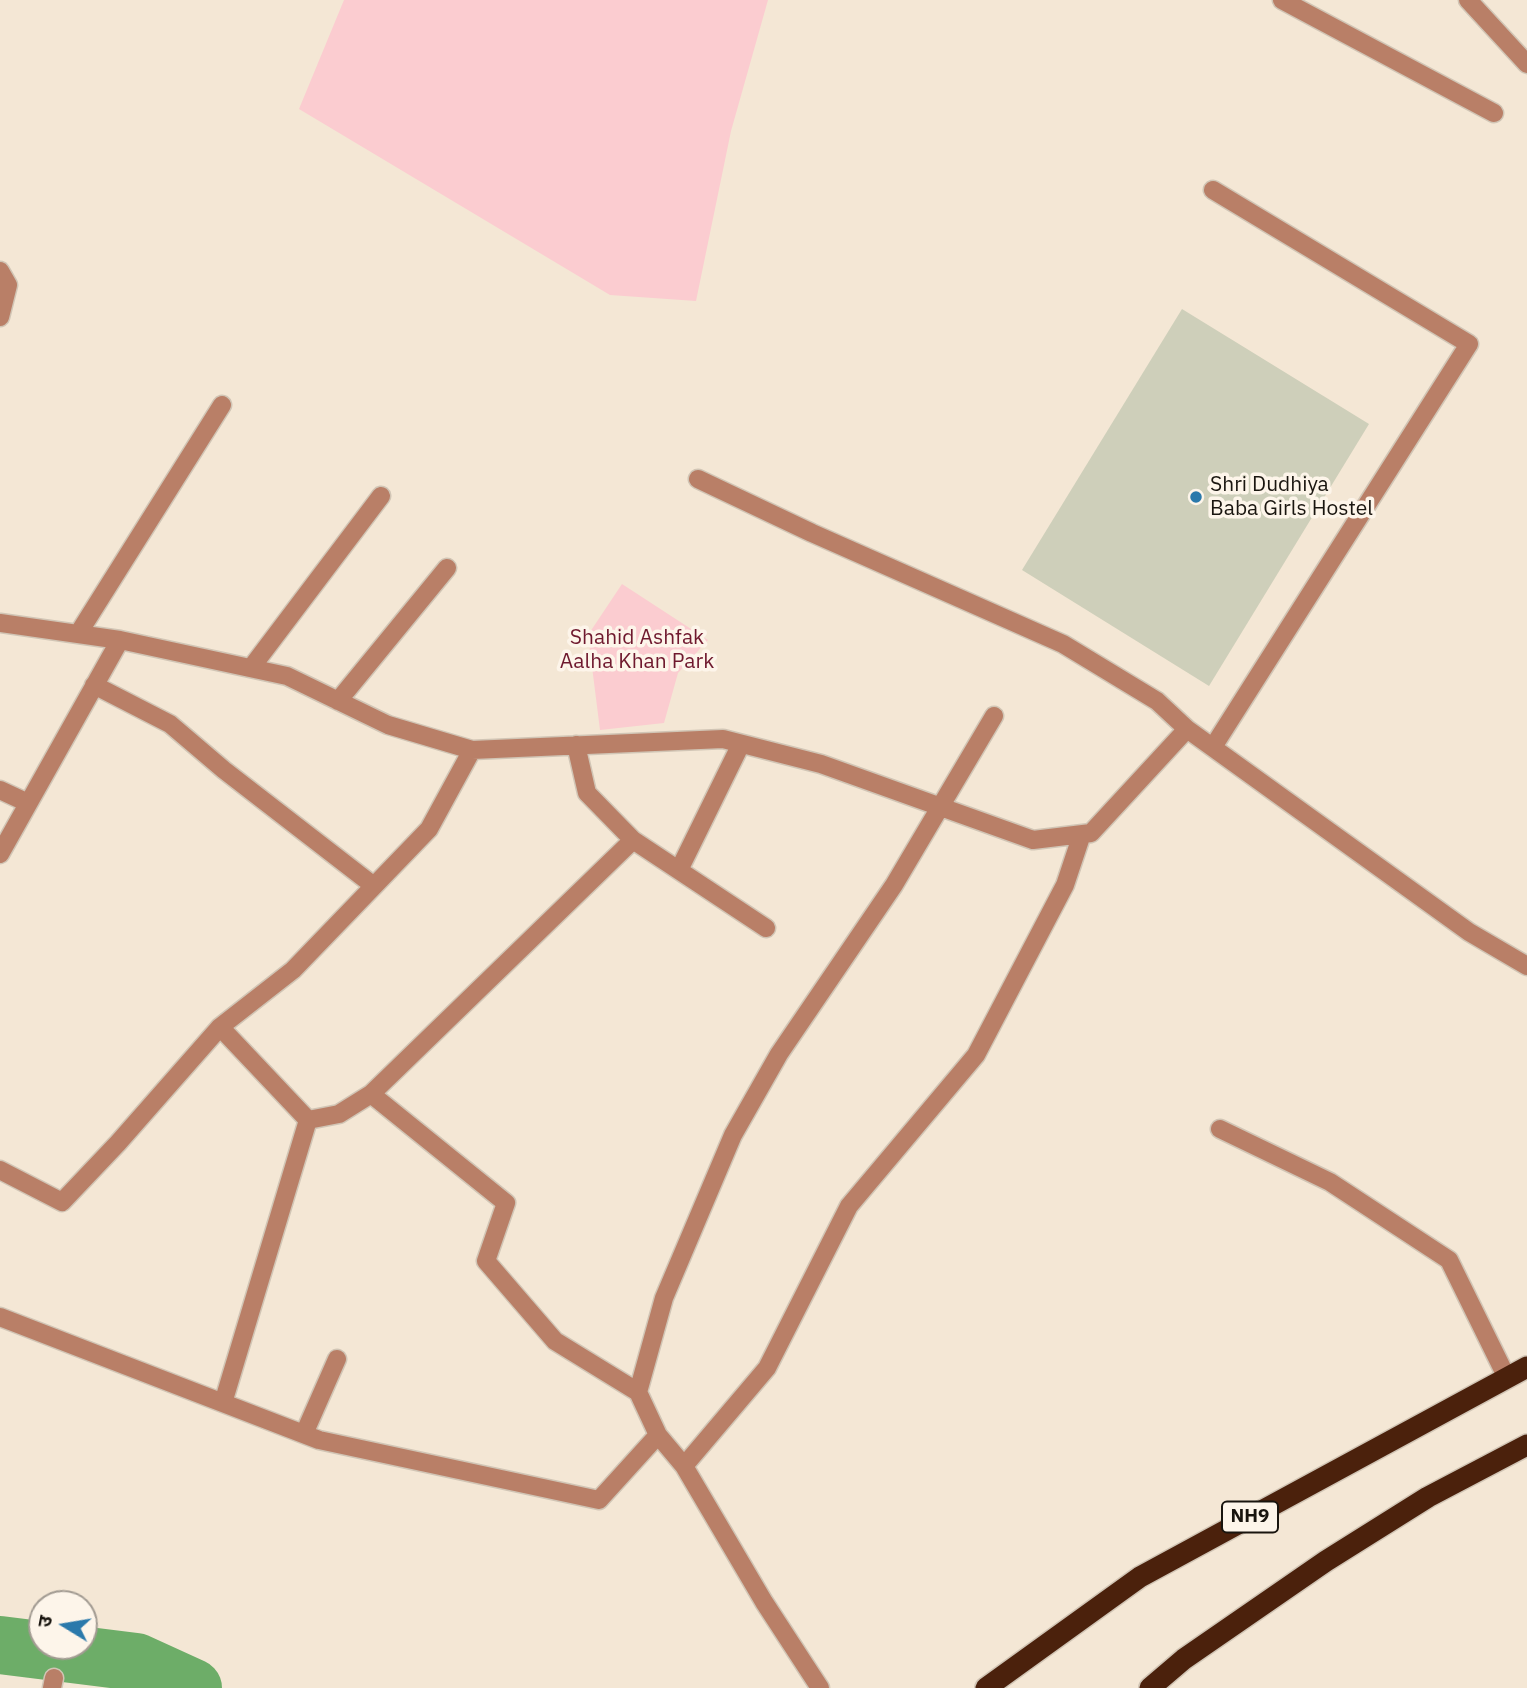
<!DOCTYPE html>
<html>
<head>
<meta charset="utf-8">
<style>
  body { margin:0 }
  #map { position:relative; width:1527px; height:1688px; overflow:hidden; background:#f4e7d5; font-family:"IBM Plex Sans","Noto Sans Devanagari",sans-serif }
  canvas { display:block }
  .north { position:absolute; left:28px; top:1590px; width:70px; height:70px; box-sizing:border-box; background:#fdf5ea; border:2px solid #a29b92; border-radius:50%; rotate:281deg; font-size:19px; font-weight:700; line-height:28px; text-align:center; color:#19150f }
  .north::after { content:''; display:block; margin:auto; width:24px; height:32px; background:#2a79ab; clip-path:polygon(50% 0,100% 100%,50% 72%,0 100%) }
</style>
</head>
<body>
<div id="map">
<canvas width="1527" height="1688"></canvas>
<div class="north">उ</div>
</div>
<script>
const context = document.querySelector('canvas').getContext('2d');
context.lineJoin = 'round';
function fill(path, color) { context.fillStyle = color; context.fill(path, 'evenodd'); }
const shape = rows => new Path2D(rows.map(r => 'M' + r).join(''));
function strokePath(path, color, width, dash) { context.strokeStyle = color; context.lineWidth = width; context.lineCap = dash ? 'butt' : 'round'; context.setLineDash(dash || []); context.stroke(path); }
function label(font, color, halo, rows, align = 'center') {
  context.font = font + ' "IBM Plex Sans",sans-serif'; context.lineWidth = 7; context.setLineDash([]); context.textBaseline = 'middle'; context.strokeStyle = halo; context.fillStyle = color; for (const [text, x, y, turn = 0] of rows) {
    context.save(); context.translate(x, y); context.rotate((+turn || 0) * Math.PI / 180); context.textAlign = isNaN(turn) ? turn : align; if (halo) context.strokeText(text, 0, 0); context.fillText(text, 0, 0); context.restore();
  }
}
fill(shape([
  [344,0,768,0,731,131,696,301,610,295,299,109],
  [622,584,708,640,678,673,664,723,600,730,588,635]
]), '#fbccd0');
strokePath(shape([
  [0,1645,136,1662,193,1688]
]), '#6dad68', 58);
fill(shape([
  [1182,309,1369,424,1209,686,1022,570]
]), '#cecfba');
const minor = shape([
  [1282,0,1494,113],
  [1468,0,1527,64],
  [1213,190,1469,344,1213,747],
  [0,271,8,285,0,317],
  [698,479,812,533,1063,644,1157,701,1187,729],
  [0,623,120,640,287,676,388,725,472,750,723,739,821,764,1033,840,1091,833,1187,729,1469,932,1527,966],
  [78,634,222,405],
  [251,668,381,496],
  [94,685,170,724,224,770,374,886],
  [338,701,447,568],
  [576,745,587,793,633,840,766,928],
  [0,790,28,803],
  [0,854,120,640],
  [679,870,741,744],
  [220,1027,308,1120,223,1403],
  [371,1094,506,1203,486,1261,555,1341,638,1392,658,1435],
  [308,1120,339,1114,371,1094,633,840],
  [1220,1129,1330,1182,1449,1260,1507,1378],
  [0,1170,62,1202,118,1143,220,1027,293,970,429,829,472,750],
  [0,1317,319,1440,599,1500,658,1435,684,1466,764,1602,820,1688],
  [638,1392,664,1298,733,1135,779,1054,894,885,994,716],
  [304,1434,337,1359],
  [684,1466,767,1368,849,1206,976,1055,1065,885,1082,834],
  [52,1688,54,1678]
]);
const highway = shape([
  [986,1688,1140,1577,1527,1367],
  [1150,1688,1184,1659,1326,1561,1428,1497,1527,1445]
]);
strokePath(minor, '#d1c5b5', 21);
strokePath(highway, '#d1c5b5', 24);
strokePath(minor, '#b97f67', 18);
strokePath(highway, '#4b210c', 21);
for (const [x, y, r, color] of [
  [1196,497,7,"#2a79ab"]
]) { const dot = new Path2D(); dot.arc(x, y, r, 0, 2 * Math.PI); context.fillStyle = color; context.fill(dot); strokePath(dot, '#fdf5ea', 2.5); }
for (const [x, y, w] of [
  [1250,1517,56]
]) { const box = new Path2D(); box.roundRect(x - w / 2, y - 15.5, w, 31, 5); context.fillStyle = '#fdf5ea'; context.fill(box); strokePath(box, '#19150f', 2); }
label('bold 19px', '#19150f', null, [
  ["NH9",1250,1517]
]);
label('21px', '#19150f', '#fdf5ea', [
  ["Shri Dudhiya",1210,485],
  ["Baba Girls Hostel",1210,509]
], 'left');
label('21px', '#6f192e', '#fdf5ea', [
  ["Shahid Ashfak",637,638],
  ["Aalha Khan Park",637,662]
]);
</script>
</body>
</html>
